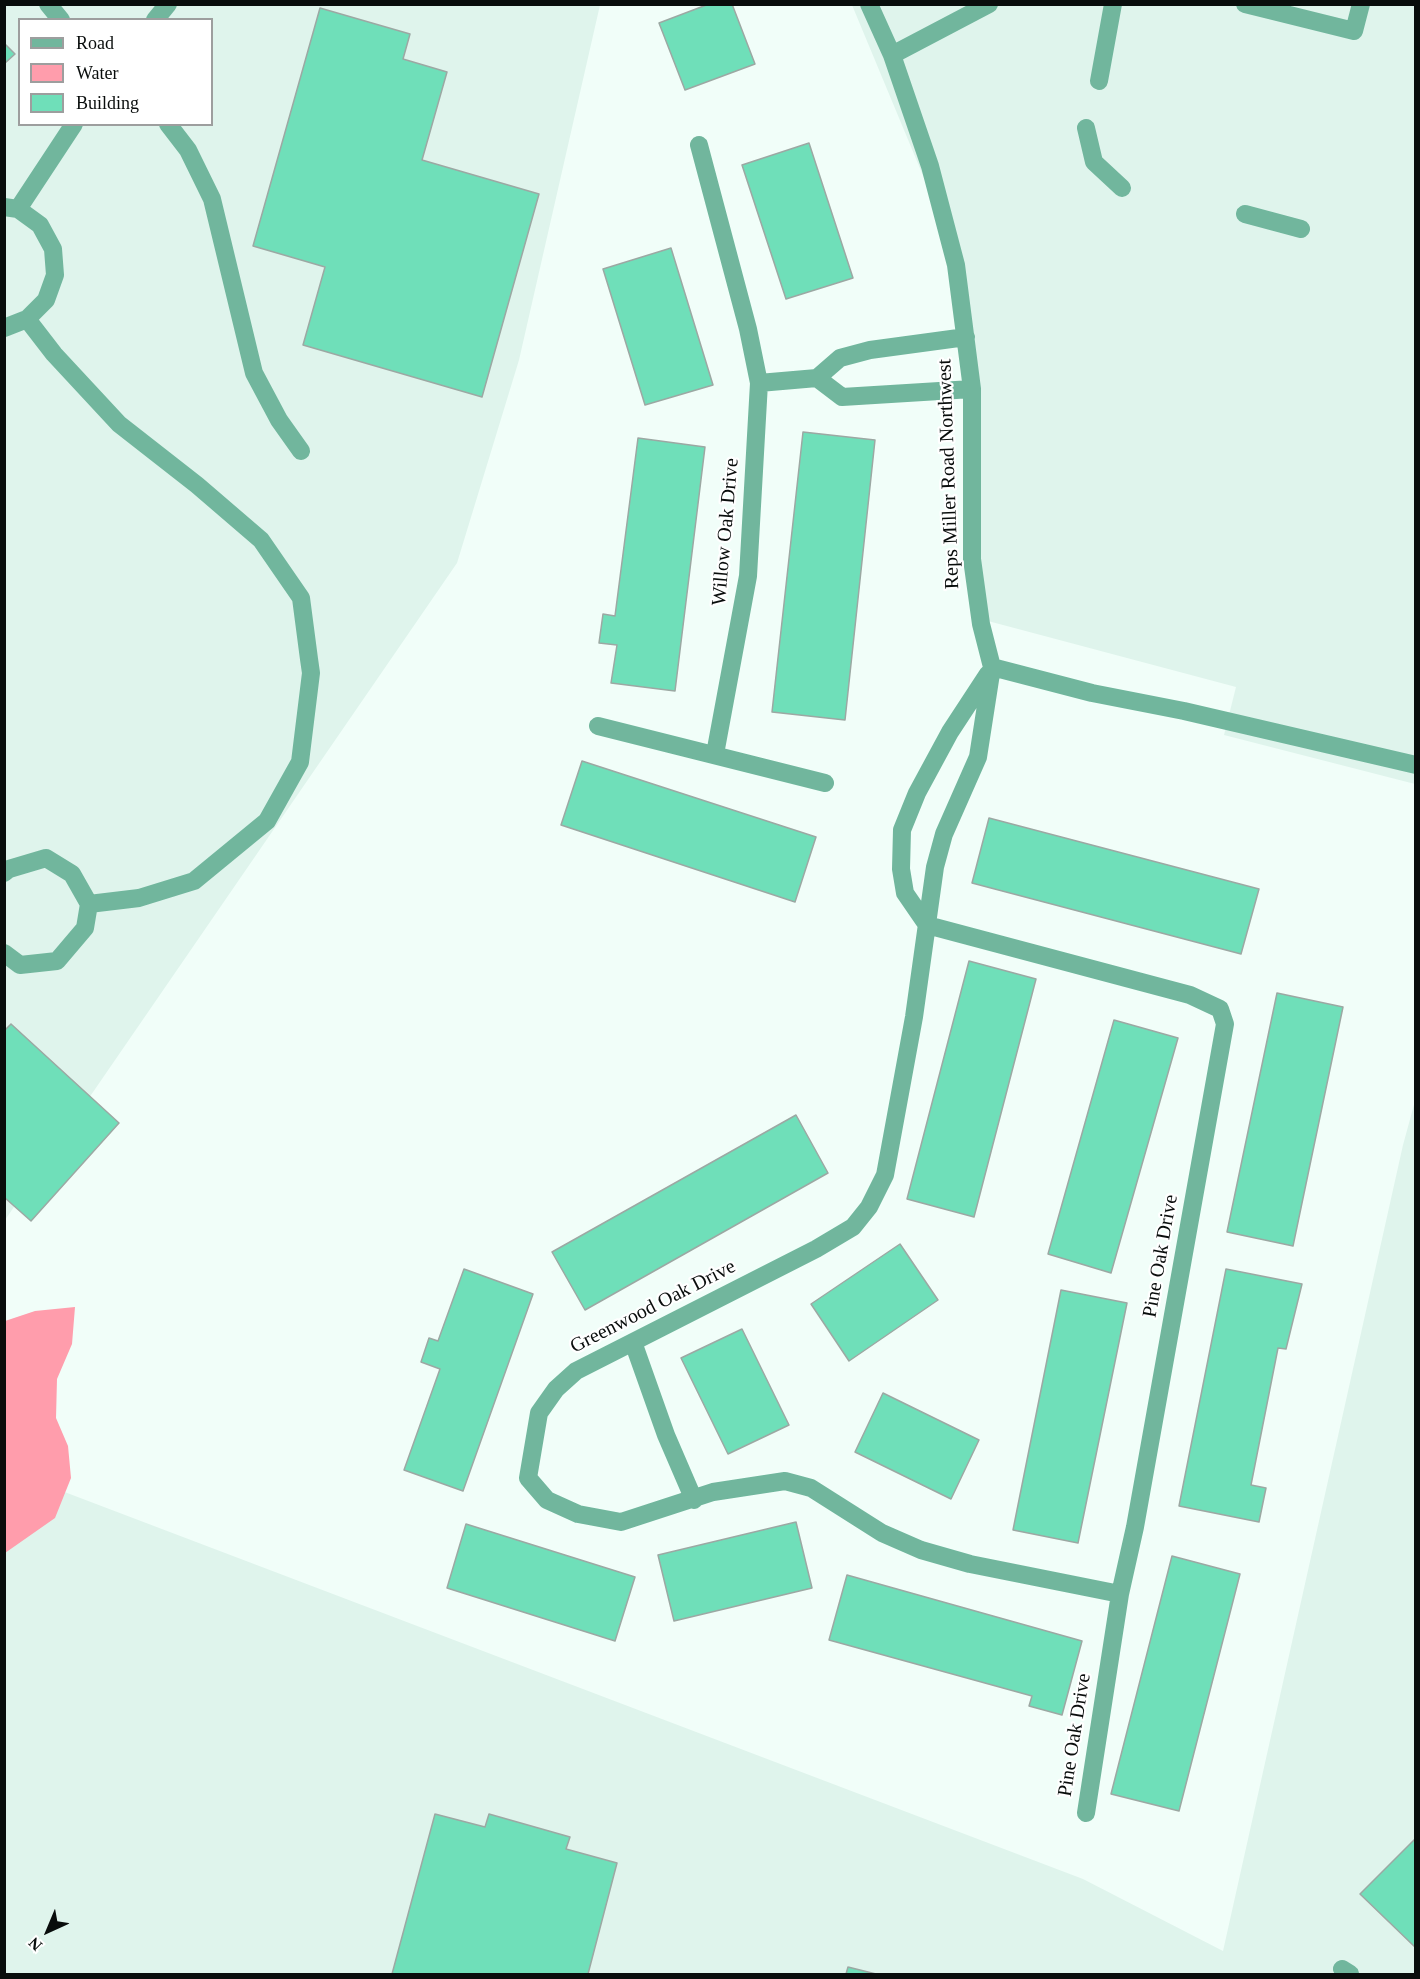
<!DOCTYPE html>
<html>
<head>
<meta charset="utf-8">
<style>
  body { margin:0 }
  #map { position:relative; width:1420px; height:1979px; overflow:hidden; background:#f1fef9; font-family:Georgia,serif }
  canvas { display:block }
  .frame { position:absolute; inset:0; border:6px solid #090d0c; pointer-events:none }
  .legend { position:absolute; left:18px; top:18px; width:195px; height:108px; box-sizing:border-box; background:#fff; border:2px solid #9d9e9e; margin:0; padding:8px 10px; list-style:none; font-size:18px; color:#090d0c }
  .legend li { display:flex; align-items:center; gap:12px; height:30px }
  .legend b { width:30px; border:2px solid #9d9e9e }
  .north { position:absolute; left:18px; top:1901px; width:60px; height:60px; -webkit-text-stroke:4px #fff; paint-order:stroke; rotate:224deg; font-size:16px; font-weight:700; line-height:24px; text-align:center; color:#090d0c }
  .north::after { content:''; display:block; margin:auto; width:21px; height:27px; background:#090d0c; clip-path:polygon(50% 0,100% 100%,50% 72%,0 100%) }
</style>
</head>
<body>
<div id="map">
<canvas width="1420" height="1979"></canvas>
<div class="frame"></div>
<ul class="legend">
<li><b style="height:8px;background:#71b69d"></b>Road</li>
<li><b style="height:16px;background:#ff9dac"></b>Water</li>
<li><b style="height:16px;background:#6fdfb9"></b>Building</li>
</ul>
<div class="north">N</div>
</div>
<script>
const context = document.querySelector('canvas').getContext('2d');
context.lineJoin = 'round';
function fill(path, color) { context.fillStyle = color; context.fill(path, 'evenodd'); }
const shape = rows => new Path2D(rows.map(r => 'M' + r).join(''));
function strokePath(path, color, width, dash) { context.strokeStyle = color; context.lineWidth = width; context.lineCap = dash ? 'butt' : 'round'; context.setLineDash(dash || []); context.stroke(path); }
function label(font, color, halo, rows, align = 'center') {
  context.font = font + ' Georgia,serif'; context.lineWidth = 4.5; context.setLineDash([]); context.textBaseline = 'middle'; context.strokeStyle = halo; context.fillStyle = color; for (const [text, x, y, turn = 0] of rows) {
    context.save(); context.translate(x, y); context.rotate((+turn || 0) * Math.PI / 180); context.textAlign = isNaN(turn) ? turn : align; if (halo) context.strokeText(text, 0, 0); context.fillText(text, 0, 0); context.restore();
  }
}
fill(shape([
  [5,5,600,5,519,360,457,563,5,1220],
  [20,20,212,20,212,124,20,124],
  [852,5,1415,5,1415,784,1224,735,1236,687,973,617,961,267],
  [1415,1101,1415,1974,5,1974,4,1469,1083,1879,1223,1951,1403,1145]
]), '#dff4ec');
fill(shape([
  [75,1307,72,1344,57,1379,56,1418,68,1446,71,1478,55,1518,5,1553,5,1321,35,1311]
]), '#ff9dac');
const building = shape([
  [709,4,732,4,755,64,685,90,659,23,709,4],
  [320,8,410,34,403,59,447,72,422,160,539,194,482,397,303,345,325,267,253,246,320,8],
  [4,43,15,54,4,64,4,43],
  [809,143,853,278,786,299,742,165,809,143],
  [671,248,713,385,645,405,603,269,671,248],
  [803,432,875,440,845,720,772,712,803,432],
  [638,438,705,447,675,691,611,683,617,645,599,643,603,614,615,616,638,438],
  [582,761,816,837,795,902,561,825,582,761],
  [989,818,1259,889,1241,954,972,883,989,818],
  [969,961,1036,979,974,1217,907,1199,969,961],
  [1277,993,1343,1007,1293,1246,1227,1232,1277,993],
  [1114,1020,1178,1038,1111,1273,1048,1254,1114,1020],
  [11,1024,119,1123,31,1221,4,1197,4,1031,11,1024],
  [796,1115,828,1173,585,1310,552,1252,796,1115],
  [900,1244,938,1300,849,1361,811,1304,900,1244],
  [464,1269,533,1294,463,1491,404,1470,440,1369,421,1362,429,1338,438,1341,464,1269],
  [1226,1269,1302,1284,1286,1349,1278,1348,1251,1485,1266,1488,1259,1522,1179,1506,1226,1269],
  [1061,1290,1127,1303,1078,1543,1013,1530,1061,1290],
  [742,1329,789,1425,728,1454,681,1358,742,1329],
  [883,1393,979,1440,951,1499,855,1452,883,1393],
  [796,1522,812,1588,674,1621,658,1555,796,1522],
  [466,1524,635,1577,615,1641,447,1588,466,1524],
  [1172,1556,1240,1574,1179,1811,1111,1794,1172,1556],
  [847,1575,1082,1641,1062,1715,1029,1706,1032,1696,829,1640,847,1575],
  [435,1814,485,1827,489,1814,570,1837,566,1849,617,1863,588,1974,392,1974,435,1814],
  [1416,1838,1416,1948,1360,1894,1416,1838],
  [848,1967,876,1974,846,1974,848,1967]
]);
fill(building, '#6fdfb9');
strokePath(building, '#9ca8a3', 1.5);
strokePath(shape([
  [48,4,61,20],
  [869,4,892,55,930,166,956,265,972,389,972,559,981,624,992,667,978,757,944,834,935,867,914,1017,885,1175,869,1207,853,1227,816,1249,576,1371,556,1389,539,1413,528,1478,547,1500,578,1514,621,1522,713,1492,785,1481,811,1488,882,1533,921,1550,970,1564,1120,1594],
  [1245,4,1354,31,1361,4],
  [155,20,168,4],
  [892,55,989,4],
  [1099,81,1113,4],
  [168,124,188,150,212,199,254,373,279,420,301,451],
  [1086,128,1094,162,1122,188],
  [699,145,748,329,759,383,748,576,715,754],
  [4,207,18,209,40,225,53,249,55,275,46,300,27,319,4,328],
  [18,209,74,124],
  [1245,214,1301,229],
  [27,319,54,354,119,424,197,485,261,540,301,598,309,659,311,673,300,762,267,821,194,881,139,898,89,904],
  [817,378,842,397,972,389],
  [759,383,817,378,840,358,870,350,966,337],
  [992,667,1092,693,1184,711,1416,765],
  [598,726,825,783],
  [4,873,9,869,46,858,72,874,89,904,85,928,57,961,20,965,4,953],
  [927,925,1190,995,1220,1009,1225,1024,1135,1527,1120,1594,1086,1813],
  [927,925,905,893,901,869,902,830,917,793,950,732,988,674],
  [633,1342,666,1435,694,1500],
  [1342,1969,1350,1974]
]), '#71b69d', 18);
label('20px', '#090d0c', '#fff', [
  ["Reps Miller Road Northwest",949,474,-92],
  ["Willow Oak Drive",726,532,-85],
  ["Pine Oak Drive",1161,1256,-80],
  ["Greenwood Oak Drive",653,1307,-27],
  ["Pine Oak Drive",1075,1735,-81]
]);
</script>
</body>
</html>
